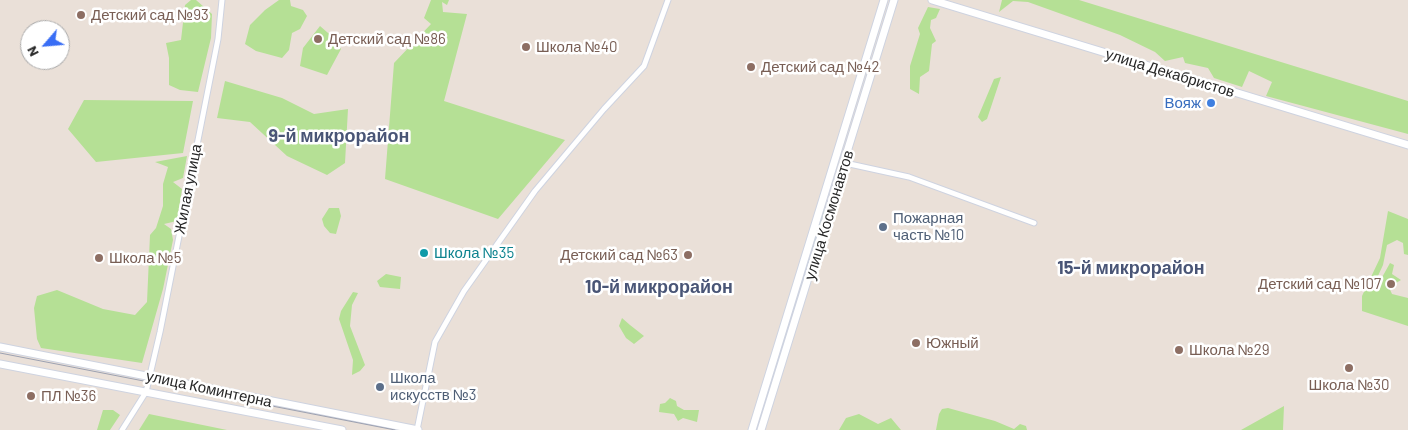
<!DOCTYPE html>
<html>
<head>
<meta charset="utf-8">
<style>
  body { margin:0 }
  #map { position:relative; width:1408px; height:430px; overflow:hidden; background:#eae0d8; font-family:Barlow,sans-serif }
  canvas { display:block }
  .north { position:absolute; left:20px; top:20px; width:50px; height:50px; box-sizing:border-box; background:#fff; border:1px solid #a9a9a9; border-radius:50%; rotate:243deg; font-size:14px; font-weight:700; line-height:20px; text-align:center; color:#272727 }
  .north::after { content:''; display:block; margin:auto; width:18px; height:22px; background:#396ef5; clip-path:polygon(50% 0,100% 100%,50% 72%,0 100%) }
</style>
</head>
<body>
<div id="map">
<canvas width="1408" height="430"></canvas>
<div class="north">N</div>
</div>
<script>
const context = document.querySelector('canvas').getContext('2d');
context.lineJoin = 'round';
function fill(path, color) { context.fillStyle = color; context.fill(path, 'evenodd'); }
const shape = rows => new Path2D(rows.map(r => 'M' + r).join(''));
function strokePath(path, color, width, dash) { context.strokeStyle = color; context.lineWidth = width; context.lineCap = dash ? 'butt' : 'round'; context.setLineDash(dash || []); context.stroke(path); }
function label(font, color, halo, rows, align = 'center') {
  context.font = font + ' Barlow,sans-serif'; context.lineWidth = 5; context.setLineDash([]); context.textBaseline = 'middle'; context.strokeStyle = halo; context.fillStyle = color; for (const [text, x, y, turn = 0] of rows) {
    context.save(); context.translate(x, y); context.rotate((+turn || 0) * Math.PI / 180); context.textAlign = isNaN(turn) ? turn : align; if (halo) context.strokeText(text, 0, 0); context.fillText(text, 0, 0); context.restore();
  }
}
fill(shape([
  [191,0,196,0,212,14,211,38,198,92,180,90,169,85,169,58,166,43,181,40,185,5],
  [279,0,290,0,291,6,303,10,307,16,300,29,292,33,289,50,282,58,256,51,245,44,250,25,265,10],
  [431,0,449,0,447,5,442,2,443,12,467,14,444,101,565,140,498,219,385,179,394,63,431,24,424,18],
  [1002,0,1079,0,1408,101,1408,134,1266,96,1272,82,1249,71,1242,87,1214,78,1208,68,1185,63,1183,57,1165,61,1155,52,1120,35,1028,2,1013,1,999,12],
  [928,7,940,9,936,18,931,20,930,28,936,41,932,44,929,71,920,77,919,94,910,89,910,66,920,34,918,28],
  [320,26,335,39,341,49,327,75,300,66,303,48],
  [1001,77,987,119,982,122,978,117,994,79],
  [225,81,282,98,314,114,348,109,345,163,327,175,287,156,250,122,217,118],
  [84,100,193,101,183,153,96,162,68,129],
  [187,156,183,178,173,182,182,189,177,221,164,224,171,229,173,240,163,289,142,363,41,348,37,339,34,308,37,296,57,290,103,309,135,315,147,302,150,235,156,228,163,206,163,184,168,167,155,162],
  [329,208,339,208,341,216,336,234,330,233,324,226,322,219],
  [824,210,827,211,784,346,781,345],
  [1388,211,1408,219,1408,255,1404,254,1403,243,1397,240,1387,245,1383,265,1377,278,1380,281,1390,263,1394,265,1392,274,1401,280,1396,283,1392,280,1387,283,1392,294,1408,298,1408,326,1362,311,1362,296,1380,258],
  [386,274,401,277,400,289,380,287,377,281],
  [353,292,358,293,352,305,350,326,365,365,360,371,352,375,353,360,339,319,341,311],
  [622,318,630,325,644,336,634,344,626,338,619,326],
  [670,398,676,401,677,406,684,410,699,410,697,422,683,418,678,421,674,414,659,412,660,404,665,403],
  [1284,406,1283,430,1241,430],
  [948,408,995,421,1014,429,1020,424,1026,426,1027,430,936,430,939,414,942,409],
  [103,410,113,410,120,415,110,430,97,430],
  [149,414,227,430,139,430],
  [859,414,878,424,891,418,901,430,839,430,846,418]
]), '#b5e095');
const street = shape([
  [845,163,909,177,1034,223],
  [122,430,146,392,160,332,218,39,222,0],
  [417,430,435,342,464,291,535,191,604,109,644,66,668,0]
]);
const secondary = shape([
  [932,0,1408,145],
  [0,347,418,430],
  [0,364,342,430],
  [752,430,884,0],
  [761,430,894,0]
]);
strokePath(street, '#ced3e0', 7);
strokePath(secondary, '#ced3e0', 9);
strokePath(street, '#fff', 5);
strokePath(secondary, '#fff', 7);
strokePath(shape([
  [0,353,395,430]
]), '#9ca1b1', 1);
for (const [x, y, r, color] of [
  [81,15,5,"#8d6e63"],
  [318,39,5,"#8d6e63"],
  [526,47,5,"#8d6e63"],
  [751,67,5,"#8d6e63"],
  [1211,103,5,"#3f7fe0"],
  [883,227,5,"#5c6f8a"],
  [424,253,5,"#0f9aa8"],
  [688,255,5,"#8d6e63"],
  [99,258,5,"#8d6e63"],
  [1391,284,5,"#8d6e63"],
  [916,343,5,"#8d6e63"],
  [1179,350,5,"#8d6e63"],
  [1349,368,5,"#8d6e63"],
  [380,387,5,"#5c6f8a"],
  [31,396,5,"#8d6e63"]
]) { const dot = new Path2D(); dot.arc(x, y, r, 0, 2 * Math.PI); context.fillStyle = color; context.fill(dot); strokePath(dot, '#fff', 2); }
label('15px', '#785e54', '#fff', [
  ["Детский сад №93",91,15],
  ["Детский сад №86",328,39],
  ["Школа №40",536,47],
  ["Детский сад №42",761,67],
  ["Детский сад №63",678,255,"right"],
  ["Школа №5",109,258],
  ["Детский сад №107",1381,284,"right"],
  ["Южный",926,343],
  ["Школа №29",1189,350],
  ["Школа №30",1349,385,"center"],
  ["ПЛ №36",41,396]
], 'left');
label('15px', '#272727', '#fff', [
  ["улица Декабристов",1170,73,17],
  ["Жилая улица",188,189,-79],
  ["улица Космонавтов",829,215,-73],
  ["улица Коминтерна",209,389,12]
]);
label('15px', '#366cbe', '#fff', [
  ["Вояж",1201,103]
], 'right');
label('15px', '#4e5e75', '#fff', [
  ["Пожарная",893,218],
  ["часть №10",893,235],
  ["Школа",390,378],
  ["искусств №3",390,395]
], 'left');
label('15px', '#0d838f', '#fff', [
  ["Школа №35",434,253]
], 'left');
label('bold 18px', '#495576', '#fff', [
  ["9-й микрорайон",339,136],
  ["15-й микрорайон",1131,268],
  ["10-й микрорайон",659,287]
]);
</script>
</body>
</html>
